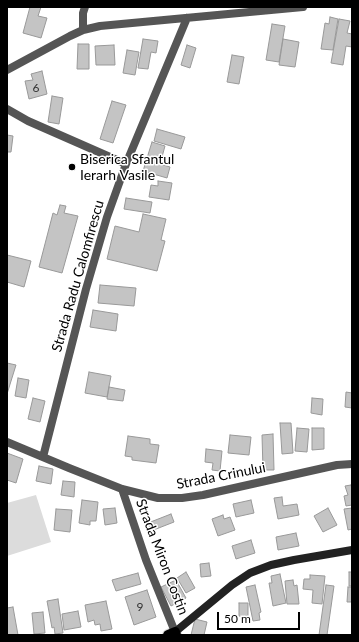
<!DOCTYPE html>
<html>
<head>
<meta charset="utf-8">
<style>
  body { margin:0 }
  #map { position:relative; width:359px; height:642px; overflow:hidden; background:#fff; font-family:Lato,sans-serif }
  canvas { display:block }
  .frame { position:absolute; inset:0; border:8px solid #000; pointer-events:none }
  .scale { position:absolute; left:217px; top:612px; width:83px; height:18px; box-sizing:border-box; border:2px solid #000; border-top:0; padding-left:5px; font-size:12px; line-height:14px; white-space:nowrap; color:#000; -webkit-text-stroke:3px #fff; paint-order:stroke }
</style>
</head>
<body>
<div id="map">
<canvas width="359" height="642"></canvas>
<div class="frame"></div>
<div class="scale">50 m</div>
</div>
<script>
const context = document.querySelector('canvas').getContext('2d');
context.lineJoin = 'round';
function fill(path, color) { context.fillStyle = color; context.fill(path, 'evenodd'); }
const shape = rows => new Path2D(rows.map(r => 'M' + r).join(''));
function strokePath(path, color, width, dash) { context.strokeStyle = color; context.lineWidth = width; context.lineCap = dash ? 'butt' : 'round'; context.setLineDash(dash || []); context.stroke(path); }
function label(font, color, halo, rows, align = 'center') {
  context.font = font + ' Lato,sans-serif'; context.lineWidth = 3; context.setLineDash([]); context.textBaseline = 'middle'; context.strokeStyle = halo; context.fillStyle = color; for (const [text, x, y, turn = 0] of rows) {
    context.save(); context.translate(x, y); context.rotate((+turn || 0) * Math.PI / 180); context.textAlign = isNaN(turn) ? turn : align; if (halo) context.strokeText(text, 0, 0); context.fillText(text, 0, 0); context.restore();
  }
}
fill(shape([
  [36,495,51,542,7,556,7,503]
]), '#dcdcdc');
const building = shape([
  [30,7,41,7,38,16,47,18,41,38,23,33,30,7],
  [330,17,338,19,333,50,321,49,325,23,329,24,330,17],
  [339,19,350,21,347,33,352,34,352,47,346,46,343,65,331,63,339,19],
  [272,24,285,26,279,62,266,60,272,24],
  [143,39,158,41,156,53,151,52,148,69,138,68,143,39],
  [283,39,299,42,295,67,279,65,283,39],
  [78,44,89,44,89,69,77,69,78,44],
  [114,45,115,65,96,65,95,46,114,45],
  [187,45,196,48,190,68,181,65,187,45],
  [127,50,139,52,135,75,123,73,127,50],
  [232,55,244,57,239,84,227,82,232,55],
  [42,71,47,94,29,99,25,81,33,80,31,74,42,71],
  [52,96,63,98,59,124,48,122,52,96],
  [112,101,126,105,113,143,100,139,112,101],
  [157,129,185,137,181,149,154,141,157,129],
  [7,135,13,136,11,152,7,152,7,135],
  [152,142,165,146,160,164,170,167,167,178,143,171,152,142],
  [158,181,172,183,169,200,149,197,151,185,158,186,158,181],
  [126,198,152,202,150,213,124,209,126,198],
  [60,205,66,206,64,213,78,216,62,273,39,267,53,213,57,215,60,205],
  [143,214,166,219,161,240,165,241,157,271,107,259,115,226,139,232,143,214],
  [7,255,31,261,24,287,7,282,7,255],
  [100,285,136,288,134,306,98,303,100,285],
  [93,310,118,314,116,331,90,327,93,310],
  [7,363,16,365,7,394,7,363],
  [89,372,111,376,107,397,85,393,89,372],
  [18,378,29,380,26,398,15,396,18,378],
  [109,387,125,390,123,401,107,399,109,387],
  [352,389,352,408,345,407,346,392,352,393,352,389],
  [33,398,45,401,40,422,28,419,33,398],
  [312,398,323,399,322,415,311,413,312,398],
  [280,423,291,423,293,453,282,454,280,423],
  [297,428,309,429,307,452,295,451,297,428],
  [312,428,324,428,324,449,312,450,312,428],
  [273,434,274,470,263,470,262,435,273,434],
  [230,435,251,437,249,455,228,453,230,435],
  [128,436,150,439,150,444,159,445,156,463,132,460,132,457,125,456,128,436],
  [206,449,222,451,220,471,212,470,213,463,205,462,206,449],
  [7,453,23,459,16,483,7,480,7,453],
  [39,466,53,469,51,484,36,481,39,466],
  [63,481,75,482,74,497,61,495,63,481],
  [351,485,352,489,352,505,346,506,344,496,348,495,345,486,351,485],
  [282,497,283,506,297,504,299,515,278,519,274,498,282,497],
  [82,500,98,502,96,521,90,521,90,525,79,523,82,500],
  [251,500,254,513,236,517,233,504,251,500],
  [115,508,117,523,105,525,103,509,115,508],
  [328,508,337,525,323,532,314,516,328,508],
  [352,508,352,529,348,530,344,509,352,508],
  [56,509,72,510,70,532,54,530,56,509],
  [171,514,174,522,151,531,148,523,171,514],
  [223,515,224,519,230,517,235,530,218,536,212,519,223,515],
  [296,533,299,546,278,550,276,537,296,533],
  [251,540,255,553,236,559,232,546,251,540],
  [209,563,211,576,201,577,200,564,209,563],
  [186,572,195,588,186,593,177,578,186,572],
  [349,572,352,572,352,586,349,586,349,572],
  [138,573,141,584,116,591,112,580,138,573],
  [280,574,286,603,273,606,269,583,272,583,271,576,280,574],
  [310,575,325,576,322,604,312,603,313,590,303,589,304,579,310,579,310,575],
  [176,580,186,598,171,606,161,587,176,580],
  [293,580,294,586,297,585,299,604,287,604,285,581,293,580],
  [255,585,261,612,259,613,260,620,253,621,246,587,255,585],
  [326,585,334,586,327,635,319,635,326,585],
  [348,587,352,587,352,602,347,602,348,587],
  [147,590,156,617,134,625,125,597,147,590],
  [58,599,63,633,55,634,54,627,52,628,47,601,58,599],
  [106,601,112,629,101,631,100,624,95,625,94,620,88,622,85,605,106,601],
  [239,603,248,603,248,617,239,616,239,603],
  [13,607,18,635,8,635,7,634,7,608,13,607],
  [78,611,81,627,64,630,62,614,78,611],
  [43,612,45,633,34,634,32,613,43,612],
  [195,619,207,622,204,635,191,635,195,619]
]);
fill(building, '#c4c4c4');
strokePath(building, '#999', 1);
const primary = shape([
  [168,635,175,632,176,635]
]);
strokePath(primary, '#dbdbdb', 12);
strokePath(shape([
  [83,30,83,13,85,7],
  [7,70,70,36,83,30,100,26,303,7],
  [7,109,28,121,126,164],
  [7,442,69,468,122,489,158,498,182,498,203,495,337,465,352,464],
  [43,457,86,289,107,217,126,164,187,18],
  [122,489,146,560,175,632]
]), '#555', 8);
strokePath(shape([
  [175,632,232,585,250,573,271,565,294,560,352,550]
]), '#222', 8);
strokePath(primary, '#000', 10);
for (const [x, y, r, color] of [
  [72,167,4,"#000"]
]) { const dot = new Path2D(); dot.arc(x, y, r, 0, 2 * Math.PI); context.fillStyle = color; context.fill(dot); strokePath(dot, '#fff', 1.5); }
label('12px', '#313131', null, [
  ["6",36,88],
  ["9",140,607]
]);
label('14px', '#000', '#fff', [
  ["Biserica Sfantul",80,159],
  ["Ierarh Vasile",80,175]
], 'left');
label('14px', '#000', '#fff', [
  ["Strada Radu Calomfirescu",78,276,-74],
  ["Strada Crinului",221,476,-11],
  ["Strada Miron Costin",162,557,69]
]);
</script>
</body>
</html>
